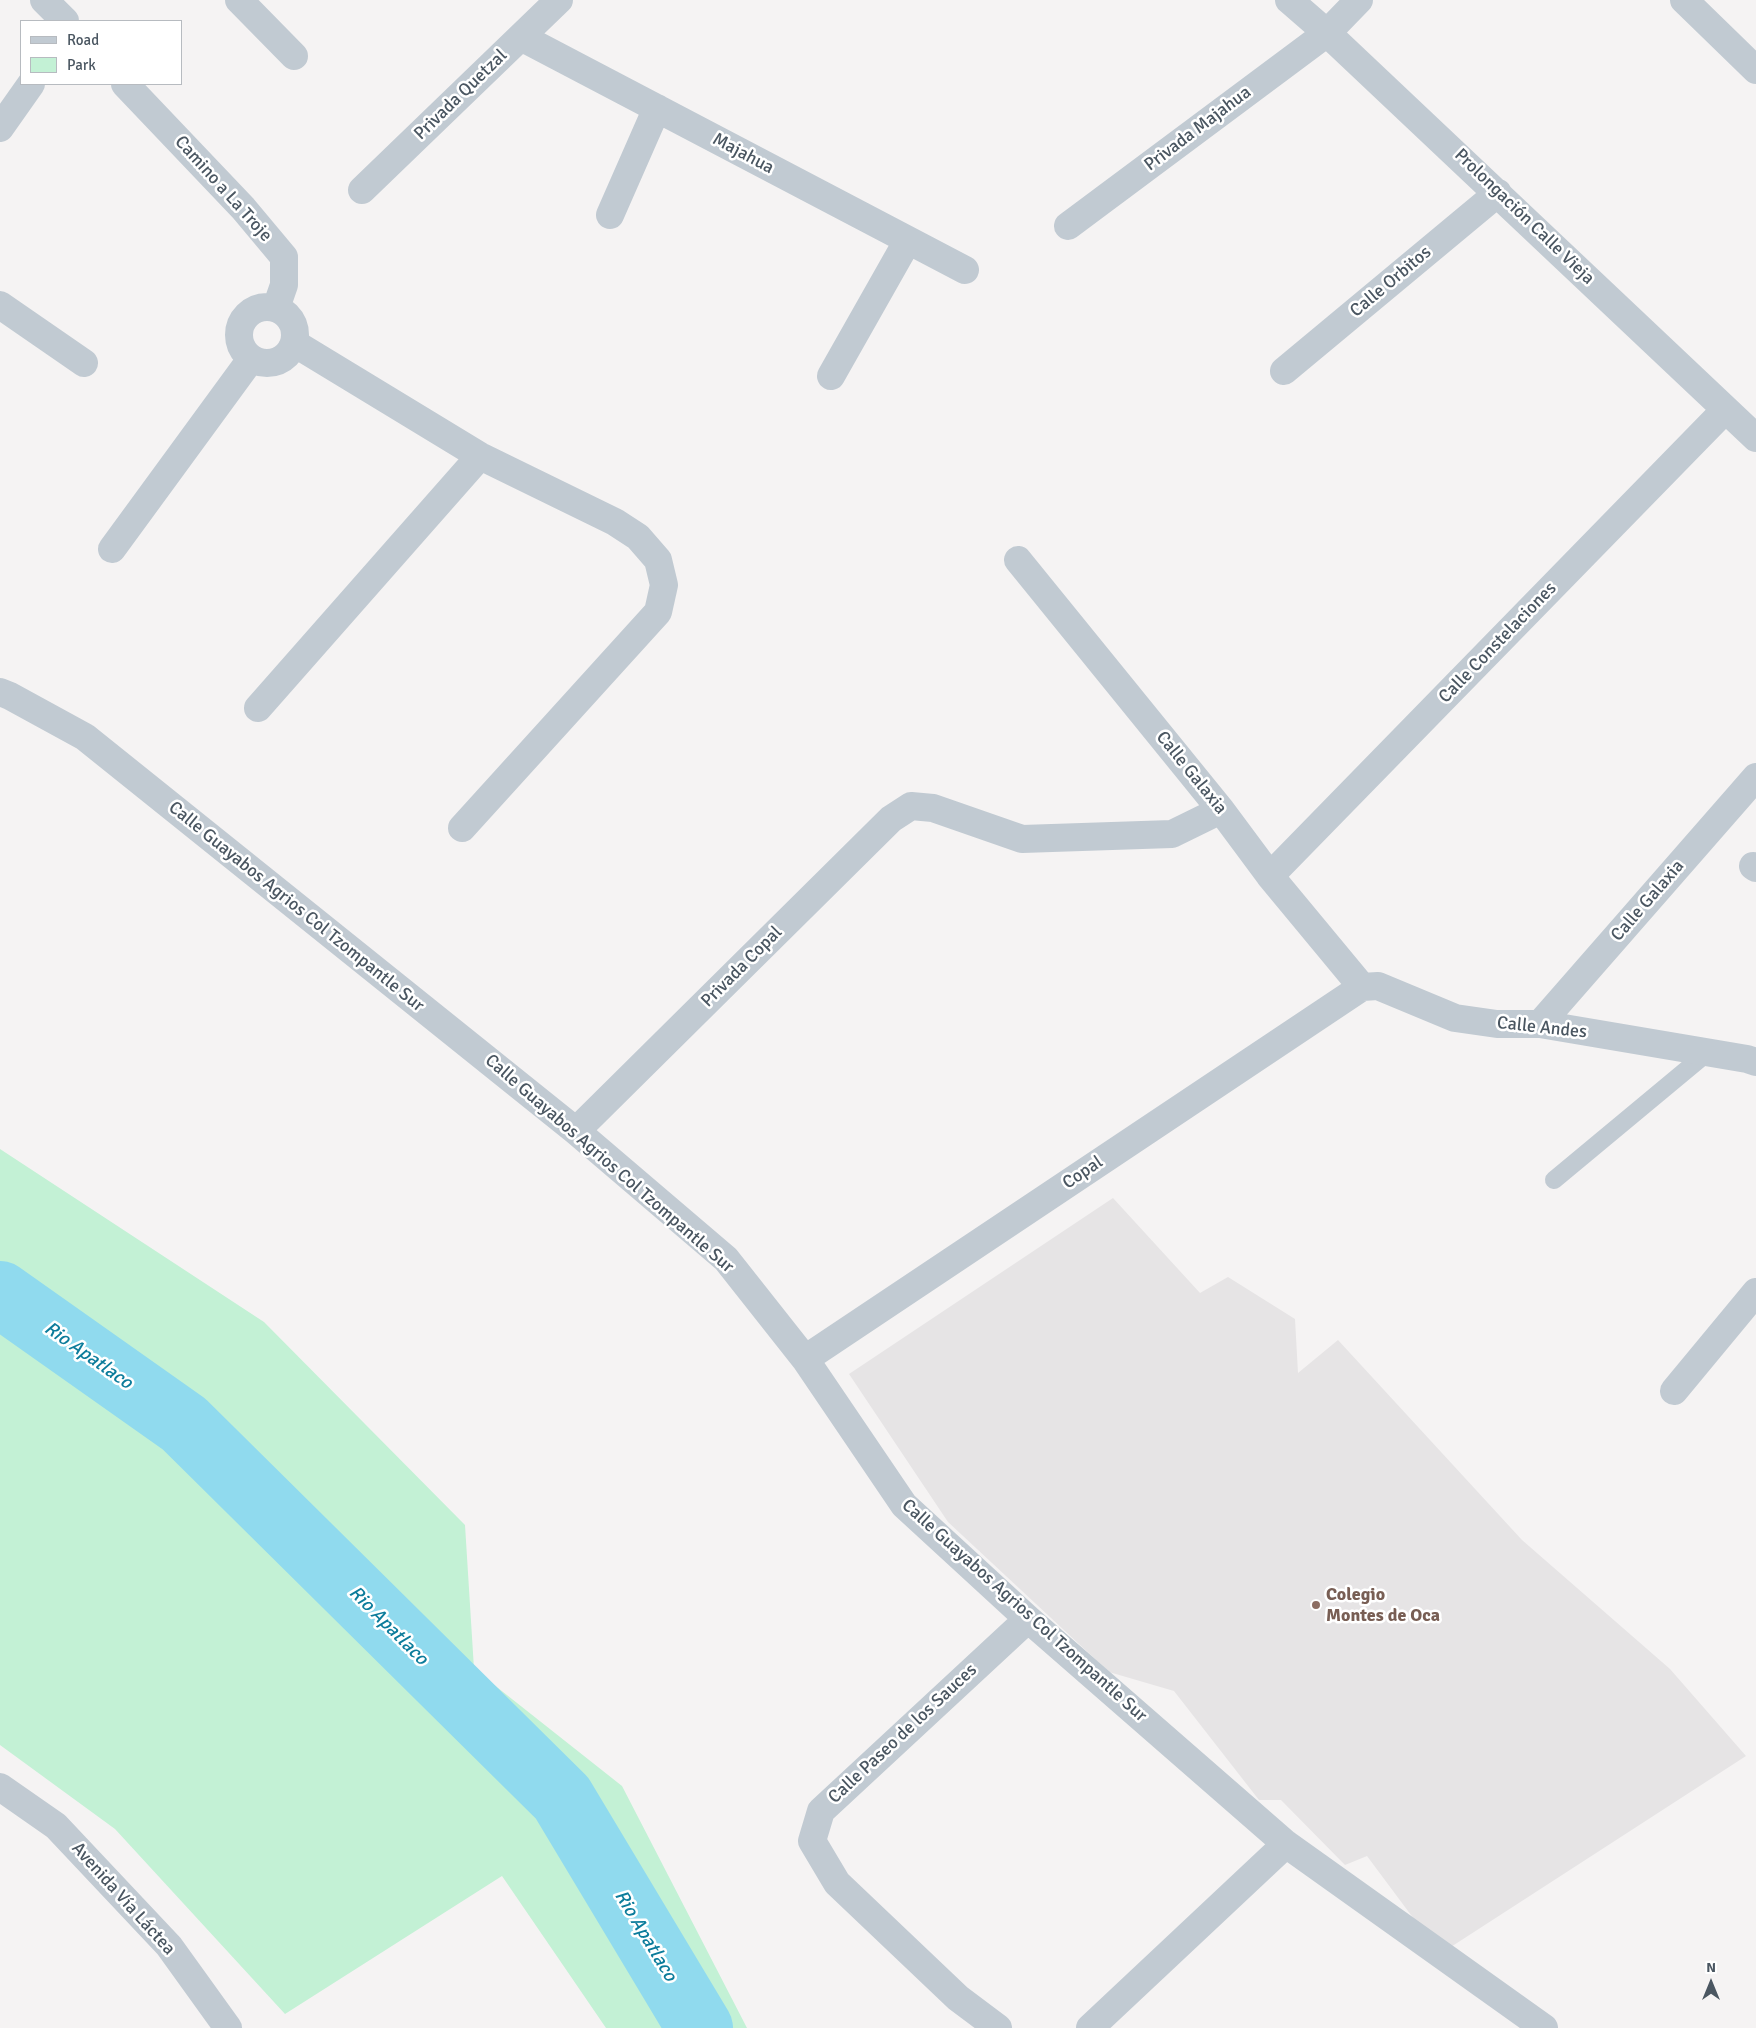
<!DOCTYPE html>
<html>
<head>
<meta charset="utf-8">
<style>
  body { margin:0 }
  #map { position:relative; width:1756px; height:2028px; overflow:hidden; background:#f5f3f3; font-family:Signika,sans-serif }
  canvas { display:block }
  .legend { position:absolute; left:20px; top:20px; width:162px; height:65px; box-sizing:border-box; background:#fff; border:1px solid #b7bbc0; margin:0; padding:6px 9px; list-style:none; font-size:15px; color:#4a5661 }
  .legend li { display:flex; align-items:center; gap:10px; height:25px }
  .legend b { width:25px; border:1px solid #b7bbc0 }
  .north { position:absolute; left:1686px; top:1958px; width:50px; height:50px; -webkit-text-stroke:4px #fff; paint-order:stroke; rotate:0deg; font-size:14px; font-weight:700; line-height:20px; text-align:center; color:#4a5661 }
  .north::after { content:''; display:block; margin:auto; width:18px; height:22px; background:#4a5661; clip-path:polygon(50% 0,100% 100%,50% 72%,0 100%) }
</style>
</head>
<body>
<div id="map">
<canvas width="1756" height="2028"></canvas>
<ul class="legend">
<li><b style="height:6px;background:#c1cad2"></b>Road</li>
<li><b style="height:14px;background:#c3f1d5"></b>Park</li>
</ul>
<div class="north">N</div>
</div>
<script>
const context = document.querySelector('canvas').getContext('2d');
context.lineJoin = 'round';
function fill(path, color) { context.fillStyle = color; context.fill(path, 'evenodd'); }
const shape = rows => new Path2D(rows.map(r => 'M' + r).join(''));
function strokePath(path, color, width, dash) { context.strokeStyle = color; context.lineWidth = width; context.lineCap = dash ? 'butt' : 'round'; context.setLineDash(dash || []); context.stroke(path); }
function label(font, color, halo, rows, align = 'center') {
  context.font = font + ' Signika,sans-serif'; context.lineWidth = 5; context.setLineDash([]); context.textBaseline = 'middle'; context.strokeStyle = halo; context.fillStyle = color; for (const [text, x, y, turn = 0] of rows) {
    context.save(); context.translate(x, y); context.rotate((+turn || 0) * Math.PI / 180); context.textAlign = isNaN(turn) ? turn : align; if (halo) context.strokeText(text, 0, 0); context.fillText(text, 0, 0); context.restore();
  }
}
fill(shape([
  [1113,1198,1200,1293,1228,1277,1295,1319,1298,1373,1338,1340,1522,1540,1670,1669,1746,1756,1440,1954,1367,1856,1345,1865,1281,1800,1259,1800,1174,1691,1109,1672,948,1522,849,1374]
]), '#e6e4e5');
fill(shape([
  [0,1149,264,1322,465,1525,474,1669,622,1786,747,2028,606,2028,502,1876,285,2014,115,1829,0,1745]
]), '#c3f1d5');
strokePath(shape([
  [0,1294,184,1424,562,1798,700,2028]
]), '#90daee', 66);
strokePath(shape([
  [1554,1180,1708,1052]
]), '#c1cad2', 18);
strokePath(shape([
  [44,0,65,21],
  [239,0,294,56],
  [1289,0,1327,33,1756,438],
  [1684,0,1756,70],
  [521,37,965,270],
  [125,84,243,208,284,257,284,285,276,308],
  [0,128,31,84],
  [362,190,559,0],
  [610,215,657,108],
  [1068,226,1327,33,1359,0],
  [0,305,84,363],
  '239 335a28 28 0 1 1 56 0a28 28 0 1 1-56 0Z',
  [294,343,480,456,615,522,638,537,658,560,664,585,658,612,462,828],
  [1284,371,1498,193],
  [831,376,908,240],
  [112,549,251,359],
  [1018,560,1221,810,1270,876,1362,987],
  [0,692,10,696,85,737,576,1131,726,1259,805,1359,904,1505,1028,1619,1286,1844,1544,2028],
  [258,708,480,456],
  [1753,866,1756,868],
  [1270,876,1725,410],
  [1540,1024,1756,777],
  [576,1131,891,819,911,806,933,808,1022,839,1172,834,1221,810],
  [805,1359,1362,987,1378,986,1455,1018,1497,1024,1540,1024,1747,1059,1756,1062],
  [1674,1391,1756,1292],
  [998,2028,958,1998,837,1883,812,1841,821,1811,1028,1619],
  [1090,2028,1286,1844]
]), '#c1cad2', 28);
strokePath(shape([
  [0,1787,56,1826,169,1946,228,2028]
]), '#c1cad2', 28);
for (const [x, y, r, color] of [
  [1316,1605,5,"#8d6e63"]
]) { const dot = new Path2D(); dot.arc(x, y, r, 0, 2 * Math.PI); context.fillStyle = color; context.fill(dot); strokePath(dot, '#fff', 2); }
label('18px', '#4a5661', '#fff', [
  ["Privada Quetzal",461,95,-44],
  ["Privada Majahua",1198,129,-37],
  ["Majahua",743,154,28],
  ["Camino a La Troje",223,189,48],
  ["Prolongación Calle Vieja",1524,217,44],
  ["Calle Orbitos",1391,282,-40],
  ["Calle Constelaciones",1498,643,-46],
  ["Calle Galaxia",1191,773,51],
  ["Calle Galaxia",1648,901,-49],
  ["Calle Guayabos Agrios Col Tzompantle Sur",296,907,39],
  ["Privada Copal",742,967,-45],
  ["Calle Andes",1542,1028,6],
  ["Calle Guayabos Agrios Col Tzompantle Sur",609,1164,41],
  ["Copal",1083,1173,-34],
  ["Calle Guayabos Agrios Col Tzompantle Sur",1024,1611,42],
  ["Calle Paseo de los Sauces",903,1734,-43],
  ["Avenida Vía Láctea",123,1899,48]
]);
label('bold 18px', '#785e54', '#fff', [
  ["Colegio",1326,1595],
  ["Montes de Oca",1326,1616]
], 'left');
label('italic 19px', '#0c7c9b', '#fff', [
  ["Rio Apatlaco",88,1356,35],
  ["Rio Apatlaco",388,1626,45],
  ["Rio Apatlaco",645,1936,59]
]);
</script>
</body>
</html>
